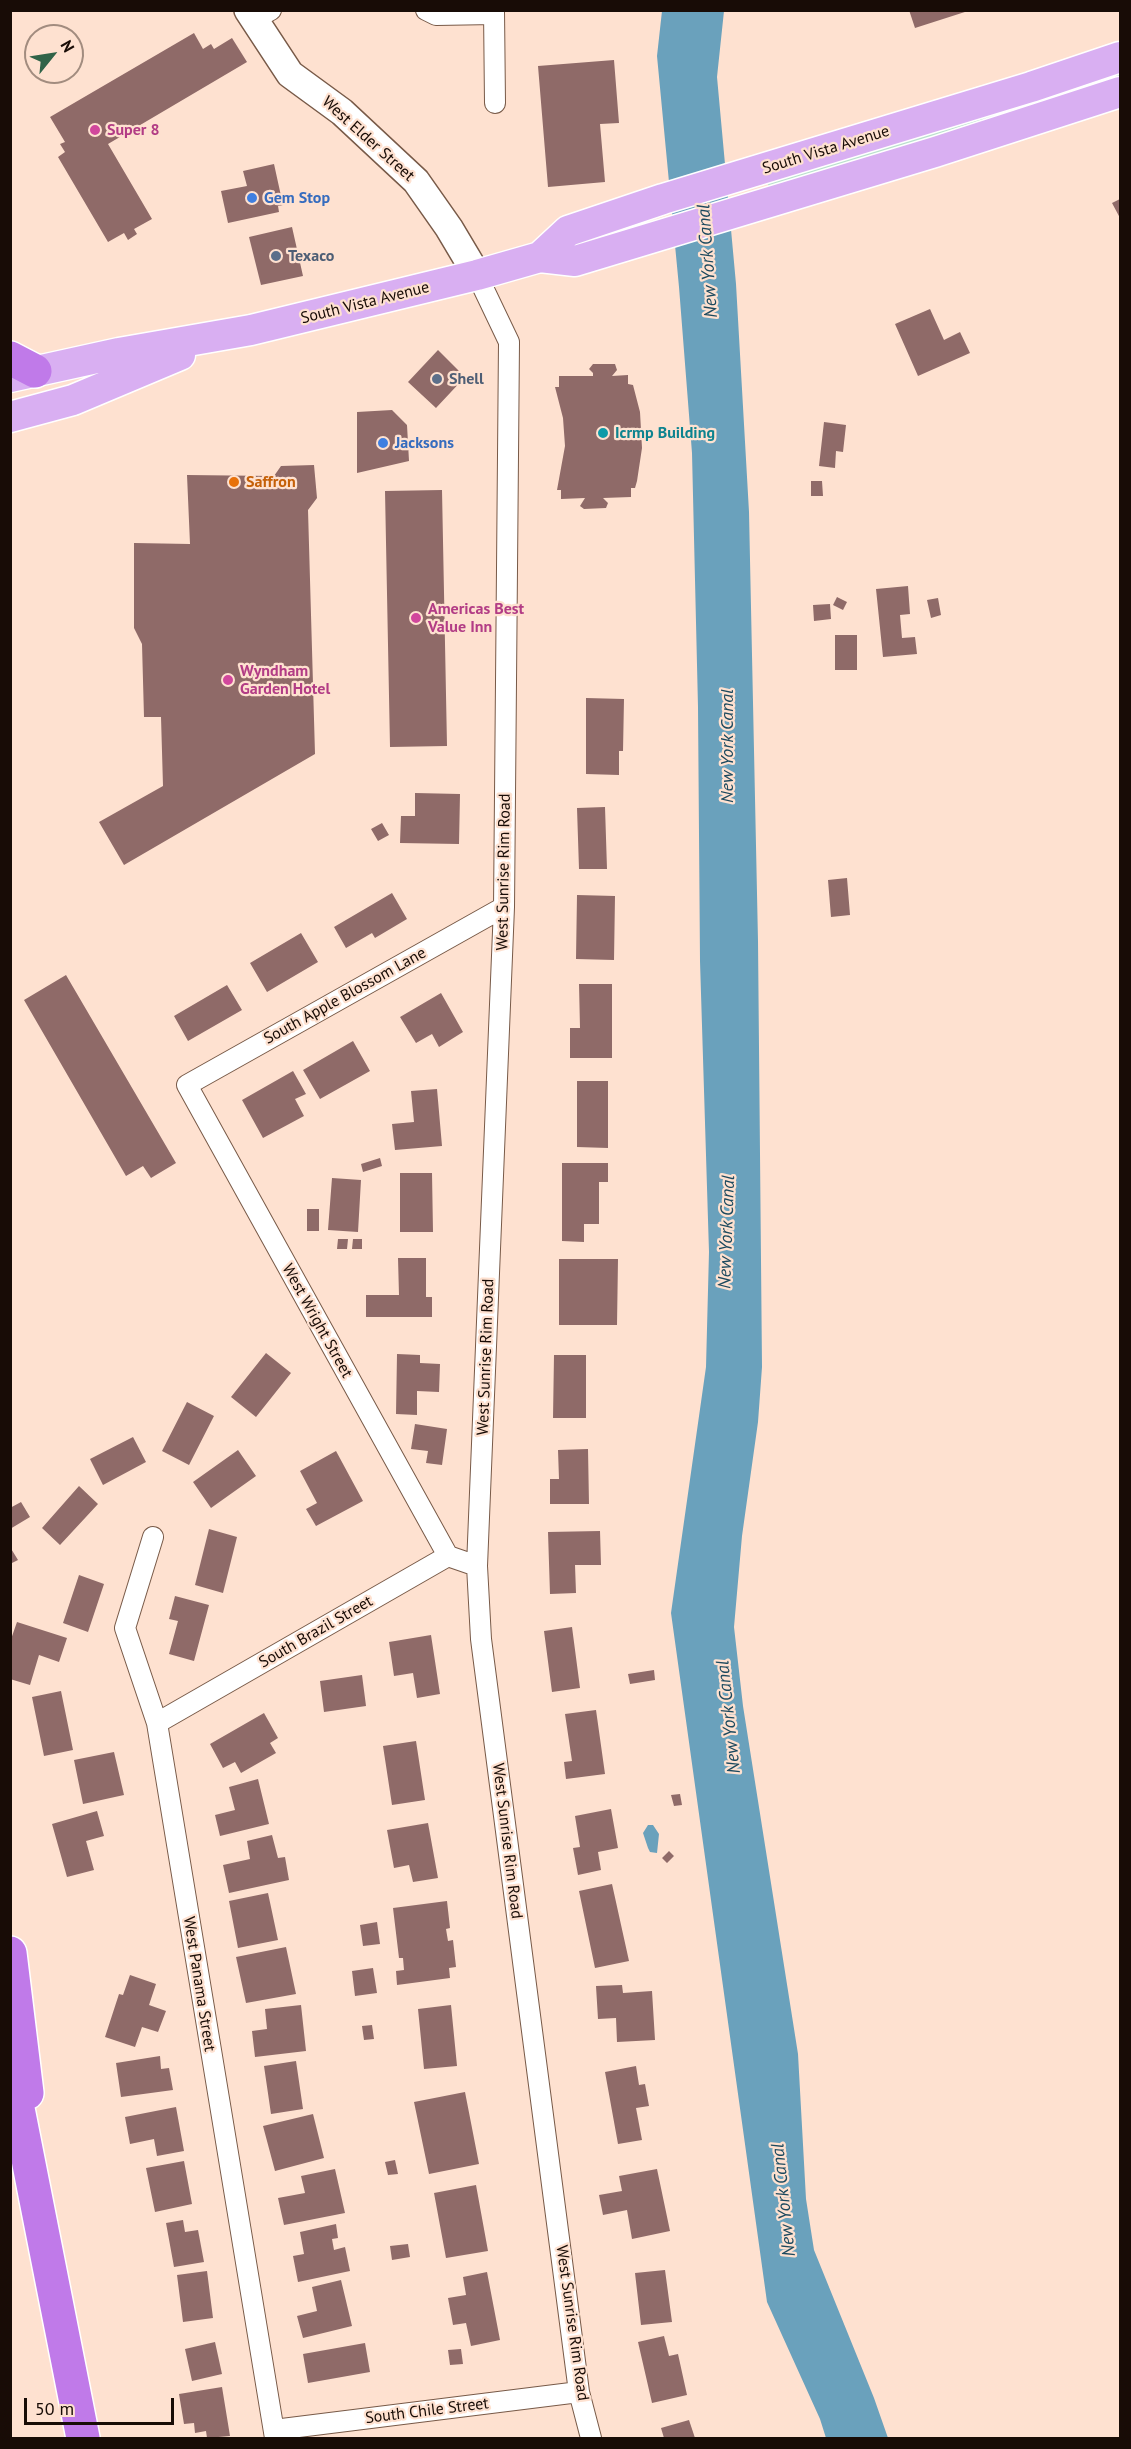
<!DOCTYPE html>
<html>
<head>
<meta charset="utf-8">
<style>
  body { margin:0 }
  #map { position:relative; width:1131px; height:2449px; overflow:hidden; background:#fee1d0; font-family:"PT Sans",sans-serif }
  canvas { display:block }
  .frame { position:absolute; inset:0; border:12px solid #180c06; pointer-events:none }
  .north { position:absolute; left:24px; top:24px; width:60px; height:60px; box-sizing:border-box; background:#fee1d0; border:2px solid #a28c7f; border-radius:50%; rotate:60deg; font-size:16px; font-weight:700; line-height:24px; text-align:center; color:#180c06 }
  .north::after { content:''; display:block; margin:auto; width:21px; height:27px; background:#306348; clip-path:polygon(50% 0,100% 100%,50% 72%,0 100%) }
  .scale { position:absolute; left:24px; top:2398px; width:150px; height:27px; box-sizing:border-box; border:3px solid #180c06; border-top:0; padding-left:8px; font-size:18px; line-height:21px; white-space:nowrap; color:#180c06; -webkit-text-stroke:4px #fee1d0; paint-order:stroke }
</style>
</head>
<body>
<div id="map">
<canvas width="1131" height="2449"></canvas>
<div class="frame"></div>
<div class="north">N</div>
<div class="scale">50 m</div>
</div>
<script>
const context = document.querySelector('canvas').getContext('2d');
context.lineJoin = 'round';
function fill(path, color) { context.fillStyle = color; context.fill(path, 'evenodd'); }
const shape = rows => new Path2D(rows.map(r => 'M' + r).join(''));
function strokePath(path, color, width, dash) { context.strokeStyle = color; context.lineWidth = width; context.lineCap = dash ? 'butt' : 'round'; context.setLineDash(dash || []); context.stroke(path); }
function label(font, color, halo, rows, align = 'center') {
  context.font = font + ' "PT Sans",sans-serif'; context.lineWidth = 4.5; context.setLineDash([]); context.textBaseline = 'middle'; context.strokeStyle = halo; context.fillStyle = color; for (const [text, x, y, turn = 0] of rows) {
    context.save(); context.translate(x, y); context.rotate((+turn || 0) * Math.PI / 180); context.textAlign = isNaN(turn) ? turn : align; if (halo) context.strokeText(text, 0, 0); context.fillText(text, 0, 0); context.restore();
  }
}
fill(shape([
  [1120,69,1120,80,769,189,767,180]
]), '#bae1cd');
fill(shape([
  [662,11,724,11,717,77,736,284,749,512,758,941,762,1367,758,1422,742,1536,734,1627,743,1706,798,2054,806,2199,814,2250,874,2398,888,2438,826,2438,820,2419,767,2302,671,1613,706,1367,709,1252,700,961,698,707,692,453,679,287,657,56],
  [648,1825,653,1825,659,1834,657,1853,650,1852,648,1848,643,1833]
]), '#6aa1bc');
fill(shape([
  [909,10,968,10,968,11,915,28],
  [194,33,203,49,211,44,214,49,232,38,247,62,108,144,152,219,134,229,137,234,128,240,124,233,108,242,58,157,65,152,60,144,65,142,50,117],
  [614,60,619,123,600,124,605,182,548,187,538,66],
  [274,164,283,205,278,206,279,212,228,223,221,191,247,186,243,171],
  [1120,199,1120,218,1112,203],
  [292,227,303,276,261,285,249,237],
  [930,309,944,340,960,332,970,353,918,376,895,324],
  [438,350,465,377,436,408,408,382],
  [593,364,615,364,617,370,612,376,628,375,628,384,633,385,640,412,642,448,637,481,635,488,631,488,631,497,603,498,608,503,606,508,584,509,580,506,585,498,561,499,561,490,557,490,565,446,563,418,555,387,559,387,559,376,593,376,593,373,589,369],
  [392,410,407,425,409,461,357,473,357,412],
  [824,422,846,425,843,452,836,451,835,468,819,466],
  [314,465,317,498,308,510,315,754,124,865,99,822,163,786,161,717,144,717,142,644,134,628,134,543,190,544,187,475,274,476,281,466],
  [811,481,822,481,823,496,811,496],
  [442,490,447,746,390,747,385,491],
  [908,586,910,614,900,615,902,638,915,637,917,654,883,657,876,589],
  [837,597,847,602,843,610,833,605],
  [938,598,941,615,931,618,927,600],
  [830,604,831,619,814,621,813,605],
  [835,635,857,635,857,670,835,670],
  [586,698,624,699,623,751,619,751,619,775,586,774],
  [415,793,460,794,459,844,400,843,401,816,415,816],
  [605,807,607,869,579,869,577,808],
  [382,823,389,835,378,841,371,829],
  [847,878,850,915,831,917,828,880],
  [392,893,407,919,375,938,372,933,346,948,334,927],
  [577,895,615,896,614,960,576,959],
  [301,933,318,962,267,992,250,963],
  [66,975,176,1163,151,1178,143,1166,126,1176,24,1000],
  [579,984,612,984,612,1058,570,1058,570,1028,580,1028],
  [227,985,242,1010,188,1041,174,1016],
  [441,993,463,1032,439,1047,432,1034,416,1043,400,1017],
  [353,1041,370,1071,320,1099,303,1070],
  [293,1071,306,1094,295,1099,304,1116,263,1138,242,1100],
  [577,1081,608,1081,608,1148,577,1147],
  [437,1089,442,1146,395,1150,392,1124,414,1122,411,1091],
  [380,1158,382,1166,363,1172,361,1164],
  [562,1163,608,1163,608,1182,599,1182,599,1224,584,1224,584,1242,562,1241],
  [400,1173,432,1173,433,1232,400,1232],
  [332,1178,361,1180,358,1232,328,1230],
  [307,1209,319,1209,319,1231,307,1231],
  [338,1239,348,1239,347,1249,337,1249],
  [353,1239,362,1239,362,1249,352,1249],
  [398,1258,426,1258,426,1297,432,1297,432,1317,366,1317,366,1295,399,1295],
  [559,1259,618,1259,617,1325,559,1325],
  [266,1353,291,1373,256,1417,231,1397],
  [397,1354,420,1355,420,1363,440,1364,439,1392,417,1391,417,1415,396,1414],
  [554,1355,586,1355,586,1418,553,1418],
  [187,1402,214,1416,189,1465,162,1451],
  [415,1424,447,1429,442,1465,426,1463,428,1451,411,1449],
  [133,1437,146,1462,103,1485,90,1459],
  [588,1449,589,1504,550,1504,550,1479,559,1479,558,1450],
  [238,1450,256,1476,211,1508,193,1482],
  [336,1451,363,1501,316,1526,306,1509,317,1503,300,1471],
  [79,1486,98,1504,60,1545,42,1528],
  [21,1502,30,1517,10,1529,10,1508],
  [209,1529,237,1537,223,1593,195,1585],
  [600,1531,601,1565,575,1565,576,1593,550,1594,548,1532],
  [10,1547,18,1560,10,1564],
  [79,1575,104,1584,88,1632,63,1623],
  [175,1596,209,1605,194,1661,169,1654,178,1621,169,1619],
  [17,1622,67,1638,59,1662,39,1655,30,1685,10,1679,10,1642],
  [572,1627,580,1688,552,1692,544,1631],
  [431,1635,440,1694,417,1698,413,1673,394,1676,389,1642],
  [654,1670,655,1680,630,1684,628,1674],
  [362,1675,366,1706,324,1712,320,1681],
  [61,1691,73,1750,44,1756,32,1697],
  [596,1710,605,1774,566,1779,564,1762,572,1761,565,1714],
  [264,1713,278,1738,270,1743,276,1753,241,1773,235,1762,223,1768,210,1744],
  [416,1741,425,1800,392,1805,383,1746],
  [114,1752,124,1795,83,1804,74,1760],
  [258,1779,269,1824,220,1836,215,1815,235,1810,229,1787],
  [680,1794,682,1805,674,1806,671,1795],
  [611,1809,618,1848,598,1852,601,1870,578,1875,573,1848,580,1847,575,1816],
  [97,1811,104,1836,86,1841,94,1870,67,1877,52,1824],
  [428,1823,438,1878,413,1882,409,1865,394,1868,387,1830],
  [272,1835,278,1858,285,1857,289,1880,229,1893,223,1865,250,1859,247,1841],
  [669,1851,674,1856,667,1863,662,1858],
  [612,1884,629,1961,595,1968,579,1891],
  [268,1893,278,1940,238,1948,229,1901],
  [447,1901,450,1928,446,1929,448,1941,453,1940,456,1967,449,1968,450,1978,397,1985,396,1971,404,1970,403,1958,399,1958,393,1908],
  [377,1922,380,1944,363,1946,360,1925],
  [286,1947,296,1994,246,2003,236,1957],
  [373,1968,377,1993,355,1996,352,1971],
  [130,1975,156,1984,149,2005,166,2011,158,2032,142,2027,135,2047,105,2037,119,1994,123,1995],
  [622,1985,623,1993,652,1991,655,2040,617,2042,616,2018,598,2019,596,1986],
  [301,2005,306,2051,255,2057,252,2031,267,2029,265,2009],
  [451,2005,457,2066,424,2069,418,2009],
  [372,2025,374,2039,364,2040,362,2026],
  [160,2056,161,2069,169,2068,173,2090,121,2097,116,2063],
  [296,2061,303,2109,271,2114,264,2066],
  [636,2066,639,2085,645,2084,649,2106,636,2108,642,2140,618,2144,605,2072],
  [465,2092,479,2164,429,2174,414,2102],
  [176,2107,184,2151,157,2156,154,2139,130,2144,125,2117],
  [313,2114,324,2158,275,2171,263,2126],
  [395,2160,398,2174,388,2175,385,2162],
  [184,2161,192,2204,155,2212,146,2168],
  [335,2169,345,2213,284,2225,278,2198,305,2193,301,2176],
  [657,2169,670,2231,632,2239,627,2210,603,2215,599,2195,622,2191,619,2176],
  [476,2185,488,2251,446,2258,434,2193],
  [183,2220,185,2232,198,2230,204,2262,174,2267,166,2223],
  [336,2224,338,2238,332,2239,334,2250,345,2247,350,2271,298,2282,293,2256,304,2254,300,2232],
  [408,2244,410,2257,392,2260,390,2246],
  [665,2270,672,2322,641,2325,635,2273],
  [207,2271,213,2318,183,2322,177,2275],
  [487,2272,500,2340,471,2346,466,2323,453,2325,448,2298,466,2295,463,2277],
  [341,2280,352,2326,303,2338,297,2316,317,2311,312,2287],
  [664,2336,669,2356,678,2354,687,2395,652,2403,638,2342],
  [215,2342,222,2374,192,2381,185,2349],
  [365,2343,370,2372,308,2383,303,2354],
  [461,2349,463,2364,450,2365,448,2350],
  [222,2387,230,2436,207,2438,206,2431,195,2433,194,2423,184,2424,179,2394],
  [689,2420,695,2438,664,2438,661,2428]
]), '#8f6a68');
const street = shape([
  [426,10,436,15,494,14],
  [494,10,495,103],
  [253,20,271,10],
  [477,275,509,342,504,907,477,1566,481,1639,579,2392,591,2438],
  [153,1537,125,1628,157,1723,275,2438],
  [448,1556,187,1085,504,907],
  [157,1723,448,1556,477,1566],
  [274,2430,579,2392]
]);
const secondary = shape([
  [248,10,290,74,342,112,416,181,449,228,477,275]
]);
const primary = shape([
  [540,257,568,231,663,199,1031,87,1120,57],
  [10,377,119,353,251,330,477,275,540,257,575,261,935,152,1120,92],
  [10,417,73,400,180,355]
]);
const highway = shape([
  [10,358,35,371],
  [10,1953,27,2093],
  [10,2068,83,2438]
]);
strokePath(street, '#785a48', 22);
strokePath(secondary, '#785a48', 30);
strokePath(primary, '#fff', 33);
strokePath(highway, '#fff', 36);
strokePath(street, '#fff', 20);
strokePath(secondary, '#fff', 27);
strokePath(primary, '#d9aff2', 30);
strokePath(highway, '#c07ae9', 33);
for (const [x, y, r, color] of [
  [95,130,6,"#d1479c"],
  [252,198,6,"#3f7fe0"],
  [276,256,6,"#5c6f8a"],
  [437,379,6,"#5c6f8a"],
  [603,433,6,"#0f9aa8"],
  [383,443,6,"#3f7fe0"],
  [234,482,6,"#e8710a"],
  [416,618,6,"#d1479c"],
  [228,680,6,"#d1479c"]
]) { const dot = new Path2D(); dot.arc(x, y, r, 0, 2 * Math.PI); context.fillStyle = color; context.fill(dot); strokePath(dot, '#fee1d0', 2); }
label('bold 16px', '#b23c85', '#fee1d0', [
  ["Super 8",107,130],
  ["Americas Best",428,609],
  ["Value Inn",428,627],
  ["Wyndham",240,671],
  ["Garden Hotel",240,689]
], 'left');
label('16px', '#180c06', '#fee1d0', [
  ["West Elder Street",368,139,42],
  ["South Vista Avenue",826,150,-17],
  ["South Vista Avenue",365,303,-14],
  ["West Sunrise Rim Road",504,872,-89],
  ["South Apple Blossom Lane",345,996,-29],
  ["West Wright Street",317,1321,61],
  ["West Sunrise Rim Road",486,1357,-88],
  ["South Brazil Street",316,1632,-30],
  ["West Sunrise Rim Road",507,1841,83],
  ["West Panama Street",199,1984,81],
  ["West Sunrise Rim Road",572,2323,82],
  ["South Chile Street",427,2411,-7]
]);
label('bold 16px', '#366cbe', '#fee1d0', [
  ["Gem Stop",264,198],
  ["Jacksons",395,443]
], 'left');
label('bold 16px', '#4e5e75', '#fee1d0', [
  ["Texaco",288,256],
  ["Shell",449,379]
], 'left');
label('bold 16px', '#0d838f', '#fee1d0', [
  ["Icrmp Building",615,433]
], 'left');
label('bold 16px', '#c56008', '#fee1d0', [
  ["Saffron",246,482]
], 'left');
label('italic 18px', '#1c495e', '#fee1d0', [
  ["New York Canal",708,261,-94],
  ["New York Canal",728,746,-90],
  ["New York Canal",727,1232,-88],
  ["New York Canal",729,1717,-96],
  ["New York Canal",784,2200,-96]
]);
</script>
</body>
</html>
